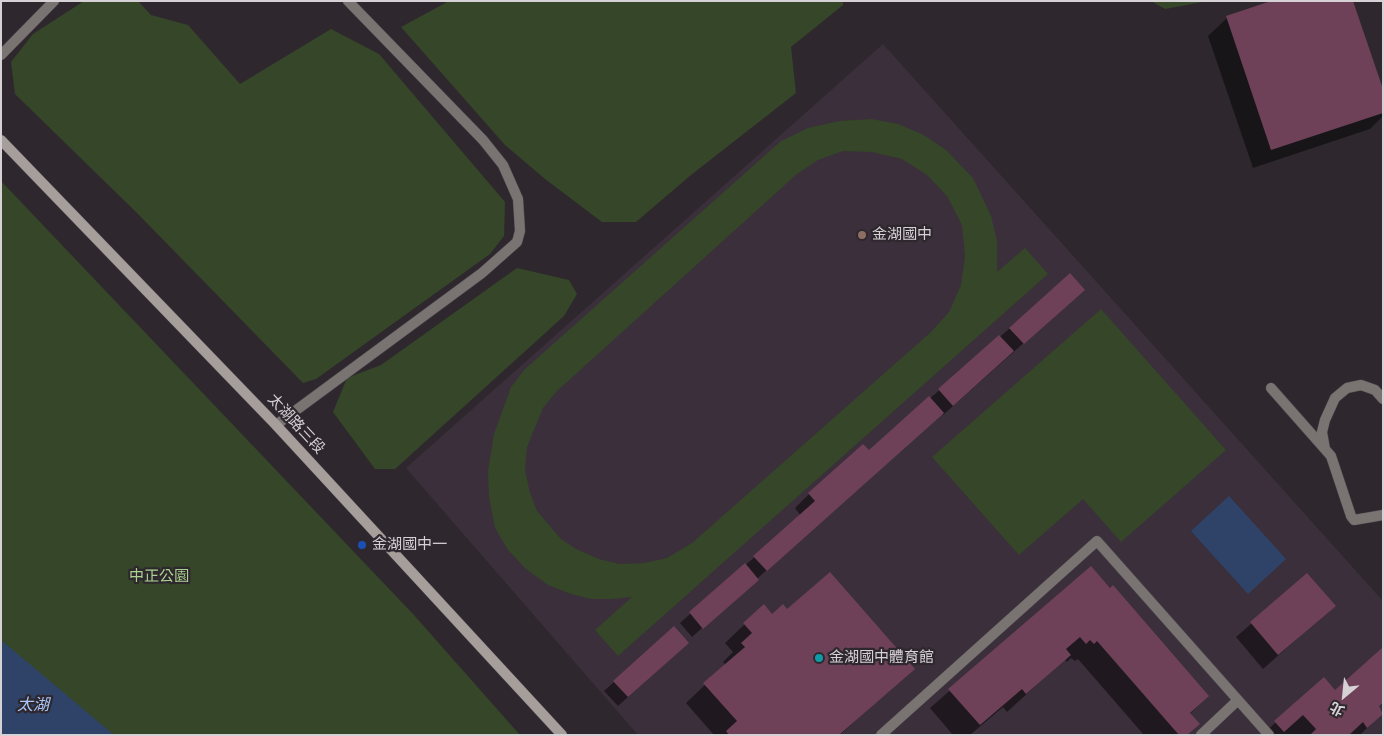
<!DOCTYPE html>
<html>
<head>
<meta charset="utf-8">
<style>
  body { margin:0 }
  #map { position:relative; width:1384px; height:736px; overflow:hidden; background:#2e282e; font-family:"PT Sans Narrow","Noto Sans TC",sans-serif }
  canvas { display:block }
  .frame { position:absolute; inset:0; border:2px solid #d5d1d5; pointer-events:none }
  .north { position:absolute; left:1319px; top:671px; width:50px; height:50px; -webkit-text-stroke:4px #2e282e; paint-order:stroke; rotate:208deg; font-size:14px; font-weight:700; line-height:20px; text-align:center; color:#d5d1d5 }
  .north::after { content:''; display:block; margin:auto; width:18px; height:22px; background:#d5d1d5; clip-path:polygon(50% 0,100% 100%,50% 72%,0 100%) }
</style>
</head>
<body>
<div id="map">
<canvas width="1384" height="736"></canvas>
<div class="frame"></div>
<div class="north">北</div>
</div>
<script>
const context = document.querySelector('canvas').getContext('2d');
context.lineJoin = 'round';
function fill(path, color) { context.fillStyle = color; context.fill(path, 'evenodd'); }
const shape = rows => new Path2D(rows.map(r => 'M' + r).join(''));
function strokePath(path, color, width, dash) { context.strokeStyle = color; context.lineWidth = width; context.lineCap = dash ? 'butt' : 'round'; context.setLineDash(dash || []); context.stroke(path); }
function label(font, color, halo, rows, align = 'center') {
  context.font = font + ' "PT Sans Narrow","Noto Sans TC",sans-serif'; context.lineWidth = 4.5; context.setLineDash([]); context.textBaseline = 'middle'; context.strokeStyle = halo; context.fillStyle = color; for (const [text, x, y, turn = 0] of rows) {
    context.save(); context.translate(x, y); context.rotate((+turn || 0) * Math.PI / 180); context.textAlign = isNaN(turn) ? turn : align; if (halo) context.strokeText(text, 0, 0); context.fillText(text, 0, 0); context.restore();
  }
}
fill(shape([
  [883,44,1383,601,1383,735,638,735,406,468]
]), '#3a2f3a');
fill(shape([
  [84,1,138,1,151,15,188,25,240,84,331,29,379,54,505,202,504,236,490,254,316,379,303,383,137,213,15,94,11,62,33,34],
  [449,1,843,1,843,5,791,47,796,93,691,175,636,222,602,222,545,179,505,145,401,27],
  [1151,1,1208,1,1165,9],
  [872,119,898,124,922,134,946,150,973,178,991,216,997,241,997,272,1025,248,1048,274,618,656,595,630,632,597,612,599,591,599,571,594,548,585,526,569,508,550,495,528,489,497,488,471,494,434,511,387,524,370,781,141,808,128,839,121],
  [843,151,872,152,902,159,927,175,947,196,962,225,965,256,961,285,949,312,931,332,692,543,667,558,644,563,619,564,599,559,576,549,561,539,537,511,530,493,525,470,527,447,543,408,557,391,797,174,818,160],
  [1,181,413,614,520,735,1,735],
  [517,268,569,280,577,294,564,316,395,469,375,469,333,412,347,378,381,365],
  [1101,309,1226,450,1121,542,1083,499,1019,555,932,457]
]), '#354629');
fill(shape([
  [1229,496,1286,559,1248,594,1191,531],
  [1,640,114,735,1,735]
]), '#2f4369');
fill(shape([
  [1227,18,1383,93,1383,116,1370,129,1253,168,1208,36],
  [1073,299,943,415,942,413,692,637,680,623,801,516,795,508,809,494,869,452,1010,328],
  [1091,567,1208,696,1190,714,1187,735,1144,735,1078,659,1075,661,1071,658,1067,662,1065,659,1007,712,1003,707,970,735,953,735,930,708],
  [1307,575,1334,606,1263,669,1236,637],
  [764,606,772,615,787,611,913,668,840,735,714,735,686,703,726,665,723,662,733,652,725,643],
  [678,652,618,706,604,691,614,682],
  [1323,679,1335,692,1383,703,1378,707,1383,712,1360,735,1262,735]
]), '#0007');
fill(shape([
  [1271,1,1353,1,1383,89,1383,113,1271,150,1226,16],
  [1070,273,1085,290,1024,344,1009,328],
  [999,335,1014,351,953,406,938,389],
  [929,396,944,413,767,571,753,556,815,501,808,493,863,444,869,450],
  [745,563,759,580,703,629,689,612],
  [1091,566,1110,588,1113,585,1209,696,1190,713,1200,724,1187,735,1179,735,1097,641,1094,644,1090,640,1086,644,1080,637,1066,649,1071,655,1026,694,1022,689,980,725,948,689],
  [830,572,915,669,839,735,729,735,726,731,737,721,703,683,745,647,741,643,752,633,743,623,764,604,772,614,783,604,787,609],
  [1307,573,1336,606,1278,655,1250,622],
  [674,626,689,643,628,697,613,681],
  [1383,647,1383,703,1379,706,1383,714,1367,728,1363,722,1349,735,1310,735,1316,729,1303,715,1284,732,1274,721,1324,677,1335,690]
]), '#6f4158');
const lane = shape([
  [1,55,54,1],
  [1271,388,1331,456,1351,516,1354,520,1383,515],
  [276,425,482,273,517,242,520,231,518,199,503,165,483,140,348,1],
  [1325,449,1322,432,1325,420,1335,398,1347,388,1361,385,1375,390,1383,399]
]);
const street = shape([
  [881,735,1097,541,1269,735],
  [1201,735,1238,700]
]);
const secondary = shape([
  [1,140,276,425,562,735]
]);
strokePath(lane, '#494349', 11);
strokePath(street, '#494349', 11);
strokePath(secondary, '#494349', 11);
strokePath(lane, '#797472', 10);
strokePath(street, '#797472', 10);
strokePath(secondary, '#a59e9b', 10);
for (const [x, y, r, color] of [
  [862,235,5,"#8d6e63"],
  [362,545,5,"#1a4fb4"],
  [819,658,5,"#0f9aa8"]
]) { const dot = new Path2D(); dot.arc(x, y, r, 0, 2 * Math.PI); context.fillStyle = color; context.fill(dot); strokePath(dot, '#2e282e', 2); }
label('15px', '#d5d1d5', '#2e282e', [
  ["金湖國中",872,235],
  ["金湖國中一",372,545],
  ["金湖國中體育館",829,658]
], 'left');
label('15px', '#d5d1d5', '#2e282e', [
  ["太湖路三段",296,424,47]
]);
label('15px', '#aad28f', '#2e282e', [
  ["中正公園",159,577]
]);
label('italic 16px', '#a9c5f9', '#2e282e', [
  ["太湖",33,705]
]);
</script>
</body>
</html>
